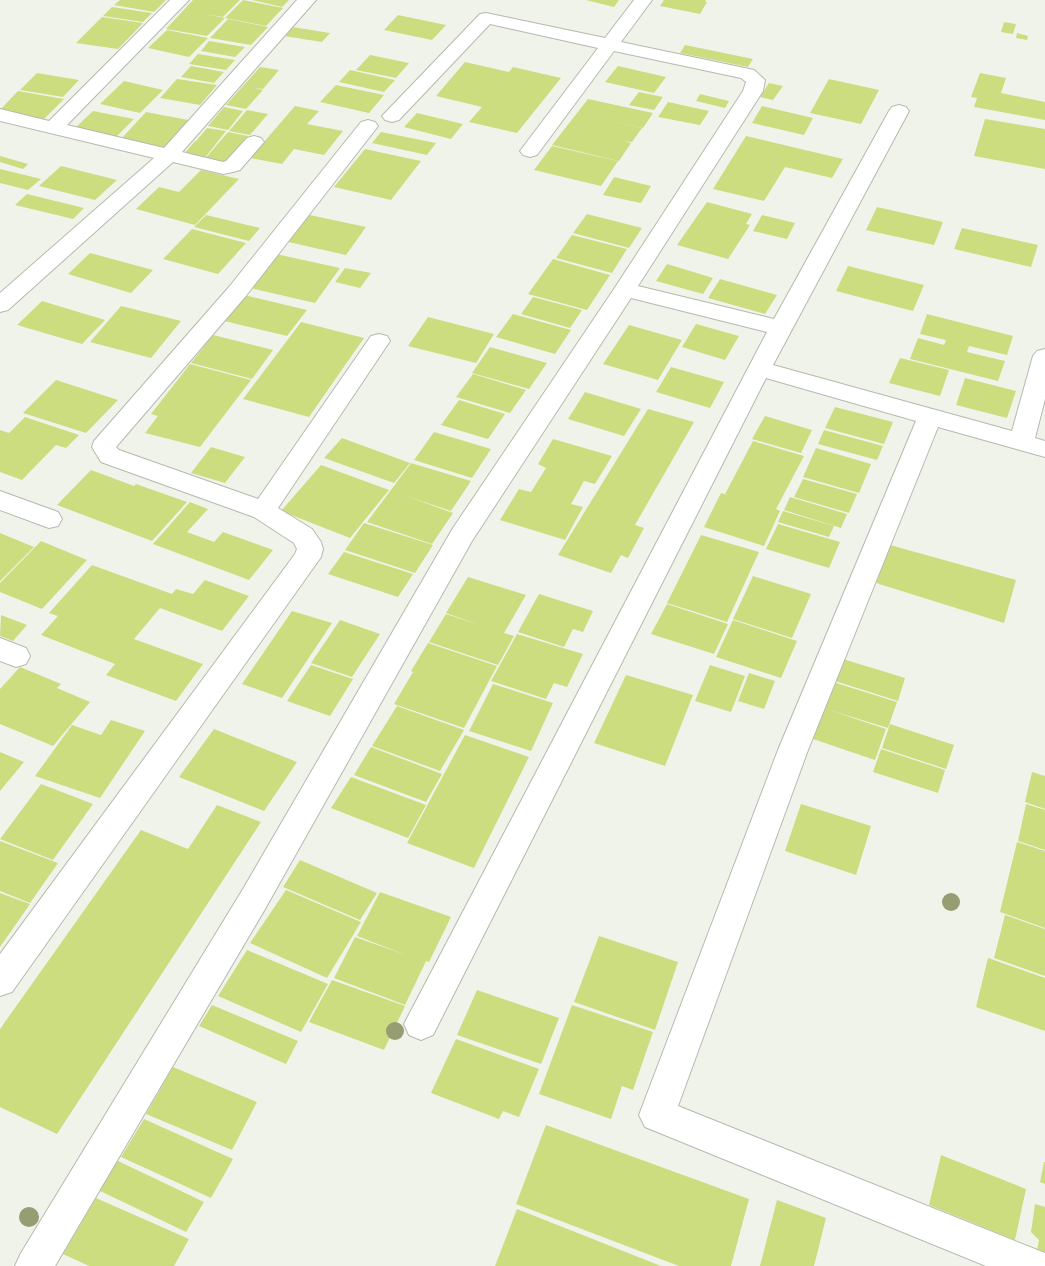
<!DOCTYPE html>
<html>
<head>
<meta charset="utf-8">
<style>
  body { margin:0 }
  canvas { display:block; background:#f0f3e9 }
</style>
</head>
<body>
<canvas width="1045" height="1266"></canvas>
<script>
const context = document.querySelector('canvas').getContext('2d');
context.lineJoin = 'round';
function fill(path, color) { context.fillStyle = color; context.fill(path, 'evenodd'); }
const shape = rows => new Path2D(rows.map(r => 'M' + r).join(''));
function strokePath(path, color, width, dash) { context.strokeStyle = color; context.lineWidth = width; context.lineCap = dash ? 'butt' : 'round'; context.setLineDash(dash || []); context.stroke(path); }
fill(shape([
  [120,0,166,0,154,12,114,5],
  [193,0,240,0,223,17,204,14,225,18,207,36,166,29],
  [243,0,283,8,266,26,225,18],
  [252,0,289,0,282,7],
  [586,0,619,0,614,7],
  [664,0,706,0,705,2,707,2,700,14,660,6],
  [112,7,152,13,143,22,103,16],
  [398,15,446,25,432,40,384,30],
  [102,17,143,23,118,49,76,43],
  [228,19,268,27,251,45,210,38],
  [1004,22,1016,24,1013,34,1001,32],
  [292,27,330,33,322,42,284,36],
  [167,30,208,38,189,57,148,48],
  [1017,33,1028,36,1027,40,1016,38],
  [209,41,245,47,235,57,201,51],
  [685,45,753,59,748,67,680,53],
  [198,54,235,60,226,70,189,64],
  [370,55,409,63,396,78,356,70],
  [465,62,509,72,513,67,561,78,517,133,469,122,482,107,436,96],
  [191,66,224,72,214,83,181,77],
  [618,66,666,77,654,93,605,82],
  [260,67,279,70,263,89,254,88,263,90,246,109,226,105],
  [350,70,395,80,384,92,339,82],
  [37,73,79,80,63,97,20,90],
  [980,73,1006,78,1001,93,1045,102,1045,120,974,107,977,98,971,97],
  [177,79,217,85,200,105,160,98],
  [829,79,879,90,861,124,810,113],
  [124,81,163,90,140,113,100,104],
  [769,83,783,86,773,100,760,97],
  [336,85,384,95,369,113,320,102],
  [18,91,64,99,44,119,0,110],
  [639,92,663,97,654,110,629,105],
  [700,94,729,101,725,108,696,101],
  [588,99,653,113,643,128,608,120,642,128,632,142,625,141,631,143,619,161,552,145],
  [668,102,709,111,700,125,658,117],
  [295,106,319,111,307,124,343,131,324,155,294,149,282,164,250,158],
  [762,106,813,118,804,135,752,123],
  [224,107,243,111,228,130,208,126],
  [247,110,268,114,250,135,229,131],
  [93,111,134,119,116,137,75,128],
  [146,112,188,120,164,147,121,139],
  [417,113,463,124,451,139,404,127],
  [985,119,1045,129,1045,169,974,156],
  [207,128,226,131,204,159,183,155,195,141,203,143,196,141],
  [228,132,248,136,225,164,204,160],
  [381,132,436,143,427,155,372,143],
  [746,136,843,159,832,178,785,167,764,201,713,189],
  [552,146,618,161,601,186,534,170],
  [365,149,421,161,391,200,334,187],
  [0,156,28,164,23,169,0,162],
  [61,166,117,180,95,200,39,186],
  [0,169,41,179,28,190,0,183],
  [201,170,239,179,195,225,136,209,159,187,179,192],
  [614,177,651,186,641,203,603,195],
  [27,194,84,208,73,219,15,205],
  [707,202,752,214,746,224,750,225,728,259,677,245],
  [877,207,943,222,934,245,866,230],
  [305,214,366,227,346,255,284,241],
  [587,214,642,228,629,248,573,233],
  [206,215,260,228,249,241,194,227],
  [762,215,795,223,787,239,753,231],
  [962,228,1038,245,1031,267,954,249],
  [192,229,246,243,218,274,163,259],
  [572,235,627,249,612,273,556,258],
  [90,253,153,270,131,293,68,274],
  [276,254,340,268,315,303,250,288],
  [553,259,610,275,587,310,528,294],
  [667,264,713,278,703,294,656,281],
  [848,266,924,285,913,311,836,291],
  [345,268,371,273,360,288,335,282],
  [720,279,777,295,765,314,708,298],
  [244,295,307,310,287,336,224,321],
  [533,297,582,310,570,328,521,314],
  [42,301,105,320,82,344,17,325],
  [121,306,181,321,151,358,90,342],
  [513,314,571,330,555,354,496,337],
  [927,314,1013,336,1007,355,969,346,967,352,1005,361,998,381,910,359,918,338,944,345,946,340,920,334],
  [428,317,494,334,476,363,408,346],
  [301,322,364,338,309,417,243,399],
  [696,324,739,336,725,360,682,347],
  [629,325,682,340,658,380,603,364],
  [213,335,273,350,252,379,191,363],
  [490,347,547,363,529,389,472,373],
  [900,358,949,370,940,396,889,383],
  [190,364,251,380,200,447,145,433,158,416,151,414],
  [671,367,724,382,710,408,656,392],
  [473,374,526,390,510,413,456,397],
  [965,378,1016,391,1007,418,956,405],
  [56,380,118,400,86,433,23,413],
  [585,392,641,409,624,436,568,419],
  [459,400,505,414,488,439,441,425],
  [835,407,893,422,884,444,825,428],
  [648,409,694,422,635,525,644,528,628,558,621,555,611,573,558,555],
  [765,416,812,430,801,453,752,439],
  [25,417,79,435,66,448,56,445,22,480,0,472,0,430,9,433],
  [824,430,883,446,877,460,818,444],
  [434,432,491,449,472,478,414,460],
  [342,438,410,463,394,483,324,458],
  [553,439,612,456,595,484,584,481,571,504,583,507,565,540,500,520,519,489,531,492,546,468,538,464],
  [753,441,804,456,776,509,780,511,764,546,704,527,721,493,733,497,725,494],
  [211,447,245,457,225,483,191,473],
  [816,448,871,464,859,493,803,477],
  [411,463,471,481,451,511,403,495,453,513,432,544,367,522],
  [321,465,389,490,350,538,281,511],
  [91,470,134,486,136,484,187,502,152,541,57,505],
  [803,479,857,494,849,513,794,497],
  [790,497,847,514,841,528,784,510],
  [190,502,208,509,187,532,214,542,223,532,273,550,249,580,153,544],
  [783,511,834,526,829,537,778,522],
  [364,523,433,545,415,573,345,550],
  [778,524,840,542,829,568,766,549],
  [0,533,34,547,0,581],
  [701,535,759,552,727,622,667,603],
  [41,541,87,560,42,609,0,592,0,583],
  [890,545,1016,580,1004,623,876,583],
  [344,552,413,574,398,597,328,574],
  [92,565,172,594,176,589,193,594,205,580,249,596,222,631,160,608,134,639,203,664,176,701,106,675,115,664,41,635,58,616,49,613],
  [753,576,811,594,792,638,733,619],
  [468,577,526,595,504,633,514,636,498,665,429,642,446,614,479,625,446,613],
  [539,594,593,611,583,632,573,629,564,647,518,632],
  [667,604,728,624,714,654,651,634],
  [292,611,332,623,282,698,242,684],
  [1,615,27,625,13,641,0,636],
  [340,620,380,634,352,677,311,663],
  [733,620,797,641,781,678,716,657],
  [517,634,583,654,567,687,554,683,546,699,491,681],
  [428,643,497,666,464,728,394,704,413,672,426,677,411,671],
  [843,659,905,678,898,701,835,681],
  [311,665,353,679,330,716,287,701],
  [710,665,745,676,731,712,695,701],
  [20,667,61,684,57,688,90,702,53,746,0,724,0,689],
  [749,673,775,681,764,709,738,701],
  [626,675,693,695,680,728,647,717,680,728,665,766,594,743],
  [833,682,897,702,888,728,826,709,886,729,875,760,813,739],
  [493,684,553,703,531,751,469,731],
  [397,706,464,730,440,771,372,746],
  [111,720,145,731,100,798,35,776,72,725,101,735],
  [890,724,954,745,946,769,882,748],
  [214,729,297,762,264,811,179,777],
  [465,735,529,757,474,868,407,843],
  [371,747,442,774,426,802,354,775],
  [881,749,945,770,938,793,873,772],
  [0,752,24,762,0,791],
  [1032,772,1045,776,1045,809,1025,802],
  [351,777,426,805,408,838,331,808],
  [41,784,93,804,53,860,0,839],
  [801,804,871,826,856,875,785,851],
  [1026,804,1045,810,1045,850,1018,841],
  [217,805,261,822,57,1134,0,1107,0,1029,141,830,188,849],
  [0,841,58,863,30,903,0,891],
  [1017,842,1045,851,1045,928,1000,912],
  [300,860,377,893,360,920,283,887],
  [286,890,361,922,327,978,250,943],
  [380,892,451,917,429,962,426,961,405,1005,334,978,355,937,406,955,357,936],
  [0,893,30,904,0,947],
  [1005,915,1045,929,1045,976,994,958],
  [599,936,678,962,655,1030,574,1002],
  [247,950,328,984,301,1032,218,996],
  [988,958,1045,978,1045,1031,976,1007],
  [332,980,405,1006,384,1050,309,1022],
  [477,990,559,1018,541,1064,457,1035],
  [212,1005,298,1041,286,1064,199,1026],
  [572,1005,653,1032,633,1090,622,1086,611,1119,539,1094],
  [456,1039,539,1069,519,1117,503,1111,499,1119,431,1093],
  [173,1067,257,1102,232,1150,146,1114],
  [144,1119,233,1159,211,1198,121,1157],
  [546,1125,749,1199,731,1266,679,1266,516,1204],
  [941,1155,1026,1189,1015,1240,929,1205],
  [116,1160,204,1202,186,1232,98,1190],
  [1044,1162,1045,1162,1045,1184,1040,1182],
  [96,1198,189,1239,174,1266,89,1266,63,1254],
  [777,1200,826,1218,814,1266,760,1266],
  [1035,1204,1045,1207,1045,1258,1036,1255,1039,1240,1031,1232],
  [517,1209,661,1266,495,1266]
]), '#ccdd80');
const street = shape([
  [170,0,189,0,67,125,164,148,297,0,316,0,182,152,223,162,226,161,247,138,254,136,261,138,264,142,240,170,233,172,223,174,173,162,8,310,0,312,0,293,154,158,0,121,0,109,49,121,170,0],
  [634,0,652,0,621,42,754,70,765,80,763,91,638,286,774,319,889,111,892,107,899,105,906,107,909,111,773,365,1012,431,1033,356,1037,351,1045,349,1045,399,1035,438,1045,441,1045,457,938,427,808,750,678,1106,1045,1253,1045,1266,986,1266,645,1127,639,1115,778,750,916,421,766,378,433,1035,421,1040,409,1035,404,1024,767,332,631,298,472,541,265,909,55,1266,15,1266,21,1253,243,889,453,528,614,289,743,91,746,82,741,78,614,51,537,155,530,157,523,155,520,151,598,48,490,24,399,120,392,122,385,120,382,116,480,14,486,13,605,38,634,0],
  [368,120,375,122,378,126,375,130,245,297,116,447,119,450,258,499,371,336,379,334,387,336,390,341,278,508,312,529,321,542,323,549,321,557,12,992,0,996,0,954,295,554,297,549,294,543,254,517,101,462,92,447,94,441,229,287,361,122,368,120],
  [0,491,58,512,62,519,58,526,49,528,0,510,0,491],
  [0,638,26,648,30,656,26,664,16,667,0,661,0,638]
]);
strokePath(street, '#b6b9af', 2);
fill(street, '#fff');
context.fillStyle = '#969d73';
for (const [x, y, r] of [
  [951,902,9],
  [395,1031,9],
  [29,1217,10]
]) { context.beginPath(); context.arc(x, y, r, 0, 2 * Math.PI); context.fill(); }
</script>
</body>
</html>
